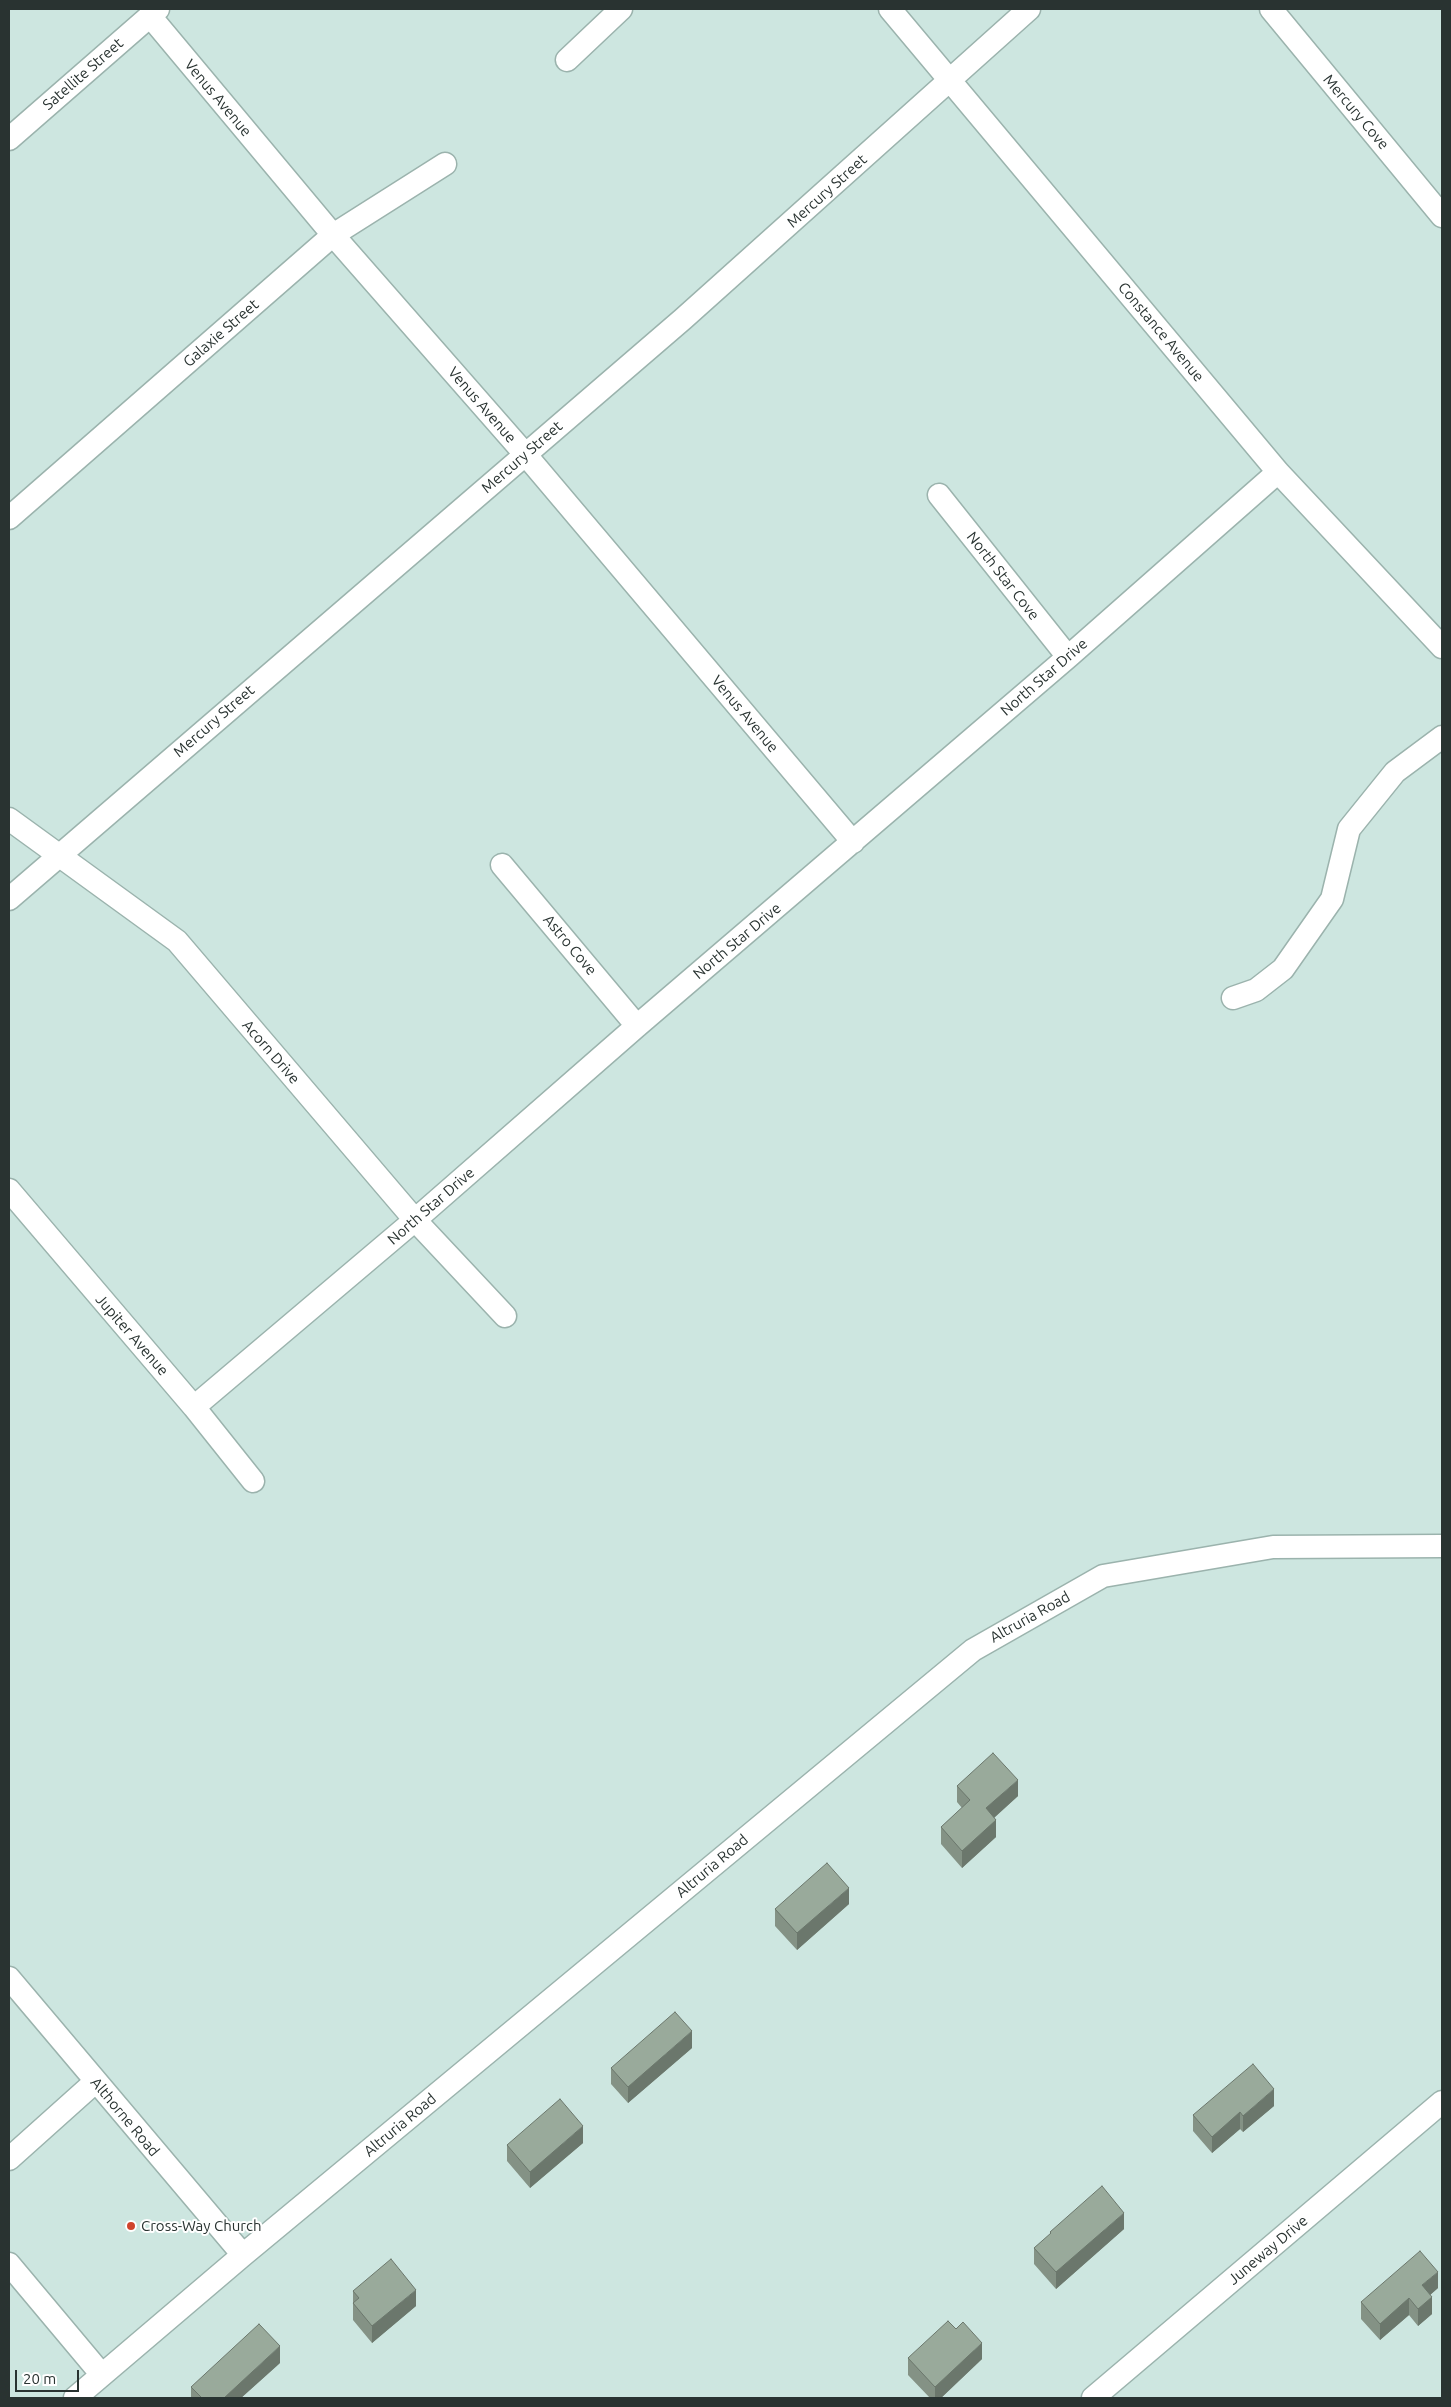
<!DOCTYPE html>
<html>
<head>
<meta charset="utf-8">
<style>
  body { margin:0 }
  #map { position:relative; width:1451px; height:2407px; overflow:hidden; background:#cde6e0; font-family:Ubuntu,sans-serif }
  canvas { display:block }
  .frame { position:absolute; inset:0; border:10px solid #293331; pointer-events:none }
  .scale { position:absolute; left:15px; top:2370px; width:64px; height:22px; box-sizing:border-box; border:2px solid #293331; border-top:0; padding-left:6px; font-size:15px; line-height:18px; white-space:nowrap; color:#293331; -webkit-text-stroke:4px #fff; paint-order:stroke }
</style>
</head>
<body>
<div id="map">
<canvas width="1451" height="2407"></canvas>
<div class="frame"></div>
<div class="scale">20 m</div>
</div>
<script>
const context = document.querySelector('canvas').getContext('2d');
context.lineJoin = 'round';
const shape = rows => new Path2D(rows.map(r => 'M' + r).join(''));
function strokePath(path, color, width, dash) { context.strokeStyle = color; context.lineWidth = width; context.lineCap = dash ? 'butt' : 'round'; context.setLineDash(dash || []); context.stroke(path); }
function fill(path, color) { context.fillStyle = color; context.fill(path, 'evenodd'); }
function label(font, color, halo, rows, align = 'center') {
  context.font = font + ' Ubuntu,sans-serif'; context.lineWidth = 4; context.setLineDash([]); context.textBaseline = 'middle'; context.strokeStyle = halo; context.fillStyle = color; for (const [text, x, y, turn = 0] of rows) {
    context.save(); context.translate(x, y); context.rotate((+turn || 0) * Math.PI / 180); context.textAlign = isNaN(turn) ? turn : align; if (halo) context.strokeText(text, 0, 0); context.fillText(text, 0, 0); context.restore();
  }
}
const minor = shape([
  [890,9,1278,472,1442,647],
  [1271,9,1442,216],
  [150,16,333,235,525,454,853,842],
  [567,60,621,9],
  [9,139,158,9],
  [939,495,1068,657],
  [9,518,333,235,445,164],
  [9,819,177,941,415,1220,505,1316],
  [502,865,637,1026],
  [9,899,683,319,1029,9],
  [1233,998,1256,990,1283,969,1332,899,1349,829,1395,772,1442,737],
  [9,1190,194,1407,253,1481],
  [194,1407,415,1220,637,1026,1068,657,1278,472],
  [9,1978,243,2255],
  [9,2159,95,2082],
  [9,2264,102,2375],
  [75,2398,243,2255,973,1650,1103,1576,1273,1547,1442,1546],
  [1093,2398,1442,2102]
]);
strokePath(minor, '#9bb3ad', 25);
strokePath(minor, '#fff', 22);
fill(shape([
  [957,1786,1018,1796,994,1818,996,1837,962,1868,941,1844,941,1827,962,1808,957,1802],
  [849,1904,797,1950,775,1926,775,1909],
  [692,2048,628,2103,611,2084,611,2068],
  [1274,2106,1243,2132,1240,2129,1212,2153,1193,2131,1193,2115],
  [583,2143,530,2188,507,2161,507,2145],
  [1124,2229,1056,2289,1034,2264,1034,2248,1050,2235,1050,2232],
  [1438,2288,1430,2295,1432,2314,1418,2326,1409,2315,1380,2340,1361,2319,1361,2302],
  [353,2291,416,2306,372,2343,353,2320],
  [956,2329,982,2359,941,2398,930,2398,908,2375,908,2358],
  [280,2363,241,2398,191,2398,191,2387]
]), '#849285');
fill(shape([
  [1018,1780,1018,1796,986,1825,986,1808],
  [996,1820,996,1837,962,1868,962,1851],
  [849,1888,849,1904,797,1950,797,1933],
  [692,2031,692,2048,628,2103,628,2087],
  [1274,2089,1274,2106,1243,2132,1243,2116],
  [1240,2112,1240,2129,1212,2153,1212,2137],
  [583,2126,583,2143,530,2188,530,2172],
  [1124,2213,1124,2229,1056,2289,1056,2272],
  [1438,2272,1438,2288,1422,2302,1422,2285],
  [416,2290,416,2306,372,2343,372,2326],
  [1432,2297,1432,2314,1418,2326,1418,2309],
  [1409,2298,1409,2315,1380,2340,1380,2324],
  [982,2343,982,2359,941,2398,935,2398,935,2387],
  [280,2346,280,2363,241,2398,224,2398]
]), '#6b776c');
const building = shape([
  [993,1753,1018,1780,986,1808,996,1820,962,1851,941,1827,970,1800,957,1786,993,1753],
  [827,1863,849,1888,797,1933,775,1909,827,1863],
  [675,2012,692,2031,628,2087,611,2068,675,2012],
  [1253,2064,1274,2089,1243,2116,1240,2112,1212,2137,1193,2115,1253,2064],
  [560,2099,583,2126,530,2172,507,2145,560,2099],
  [1102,2186,1124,2213,1056,2272,1034,2248,1051,2233,1050,2232,1102,2186],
  [1420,2251,1438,2272,1422,2285,1432,2297,1418,2309,1409,2298,1380,2324,1361,2302,1420,2251],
  [391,2259,416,2290,372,2326,353,2303,359,2298,353,2291,391,2259],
  [948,2321,956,2329,963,2322,982,2343,935,2387,908,2358,948,2321],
  [259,2324,280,2346,224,2398,202,2398,191,2387,259,2324]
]);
fill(building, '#99aa9b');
strokePath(building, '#6b776c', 1);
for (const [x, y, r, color] of [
  [131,2226,5,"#d0442c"]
]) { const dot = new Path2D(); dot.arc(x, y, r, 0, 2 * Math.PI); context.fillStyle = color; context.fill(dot); strokePath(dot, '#fff', 2); }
label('15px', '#293331', '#fff', [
  ["Satellite Street",83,74,-41],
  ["Venus Avenue",218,98,50],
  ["Mercury Cove",1356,112,50],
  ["Mercury Street",827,191,-42],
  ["Constance Avenue",1161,332,50],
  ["Galaxie Street",221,333,-41],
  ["Venus Avenue",482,405,49],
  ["Mercury Street",522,457,-41],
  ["North Star Cove",1003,576,52],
  ["North Star Drive",1044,677,-41],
  ["Venus Avenue",745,714,50],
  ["Mercury Street",214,721,-41],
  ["North Star Drive",737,941,-40],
  ["Astro Cove",570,945,50],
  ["Acorn Drive",271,1052,49],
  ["North Star Drive",431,1206,-41],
  ["Jupiter Avenue",132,1335,49],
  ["Altruria Road",1030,1617,-29],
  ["Altruria Road",712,1866,-40],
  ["Althorne Road",125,2117,50],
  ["Altruria Road",400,2125,-40],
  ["Juneway Drive",1268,2250,-40]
]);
label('15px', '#293331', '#fff', [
  ["Cross-Way Church",141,2226]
], 'left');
</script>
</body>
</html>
